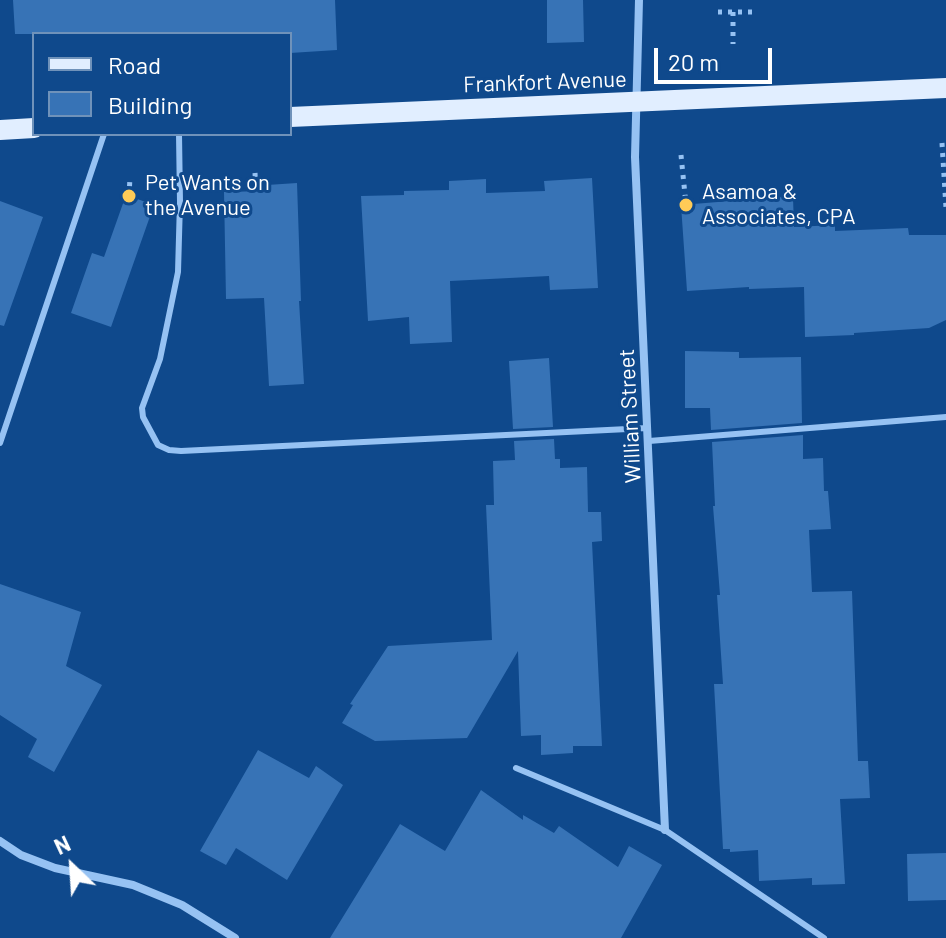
<!DOCTYPE html>
<html>
<head>
<meta charset="utf-8">
<style>
  body { margin:0 }
  #map { position:relative; width:946px; height:938px; overflow:hidden; background:#0f498c; font-family:Barlow,sans-serif }
  canvas { display:block }
  .legend { position:absolute; left:32px; top:32px; width:260px; height:104px; box-sizing:border-box; background:#0f498c; border:2px solid #6f92ba; margin:0; padding:10px 14px; list-style:none; font-size:24px; color:#fff }
  .legend li { display:flex; align-items:center; gap:16px; height:40px }
  .legend b { width:40px; border:2px solid #6f92ba }
  .north { position:absolute; left:32px; top:826px; width:80px; height:80px; -webkit-text-stroke:6px #0f498c; paint-order:stroke; rotate:335deg; font-size:22px; font-weight:700; line-height:32px; text-align:center; color:#fff }
  .north::after { content:''; display:block; margin:auto; width:28px; height:36px; background:#fff; clip-path:polygon(50% 0,100% 100%,50% 72%,0 100%) }
  .scale { position:absolute; left:654px; top:48px; width:118px; height:36px; box-sizing:border-box; border:4px solid #fff; border-top:0; padding-left:10px; font-size:24px; line-height:28px; white-space:nowrap; color:#fff; -webkit-text-stroke:6px #0f498c; paint-order:stroke }
</style>
</head>
<body>
<div id="map">
<canvas width="946" height="938"></canvas>
<ul class="legend">
<li><b style="height:10px;background:#e1eeff"></b>Road</li>
<li><b style="height:22px;background:#3773b6"></b>Building</li>
</ul>
<div class="north">N</div>
<div class="scale">20 m</div>
</div>
<script>
const context = document.querySelector('canvas').getContext('2d');
context.lineJoin = 'round';
function fill(path, color) { context.fillStyle = color; context.fill(path, 'evenodd'); }
const shape = rows => new Path2D(rows.map(r => 'M' + r).join(''));
function strokePath(path, color, width, dash) { context.strokeStyle = color; context.lineWidth = width; context.lineCap = dash ? 'butt' : 'round'; context.setLineDash(dash || []); context.stroke(path); }
function label(font, color, halo, rows, align = 'center') {
  context.font = font + ' Barlow,sans-serif'; context.lineWidth = 6; context.setLineDash([]); context.textBaseline = 'middle'; context.strokeStyle = halo; context.fillStyle = color; for (const [text, x, y, turn = 0] of rows) {
    context.save(); context.translate(x, y); context.rotate((+turn || 0) * Math.PI / 180); context.textAlign = isNaN(turn) ? turn : align; if (halo) context.strokeText(text, 0, 0); context.fillText(text, 0, 0); context.restore();
  }
}
fill(shape([
  [13,0,335,0,337,50,290,53,290,34,15,34],
  [547,0,583,0,584,42,547,43],
  [592,178,598,288,550,290,549,276,450,281,452,342,410,344,409,317,368,321,361,196,404,195,404,191,449,190,449,181,486,179,486,193,545,191,544,181],
  [297,183,301,301,299,301,304,384,269,386,264,298,226,299,224,192,267,191,267,185],
  [126,195,154,205,111,327,71,313,92,253,104,257],
  [793,197,794,227,835,225,835,231,908,228,909,235,946,235,946,320,929,328,854,333,854,335,805,337,804,287,749,289,749,287,687,291,681,205,730,201,749,198],
  [0,201,43,217,4,326,0,325],
  [685,351,739,352,739,358,801,357,802,423,711,430,710,408,685,408],
  [549,358,553,427,513,429,509,361],
  [803,435,803,459,823,458,824,491,828,491,831,529,809,530,812,592,852,591,858,761,868,761,870,798,840,799,845,884,812,885,812,878,759,881,758,850,730,852,730,849,723,849,714,684,723,684,717,595,720,595,713,506,715,506,712,442],
  [554,439,555,459,560,459,560,468,587,467,588,512,601,512,602,541,592,542,602,746,573,746,573,753,541,755,541,735,521,736,518,651,467,738,375,741,342,723,353,705,350,704,388,646,492,640,486,505,494,505,493,461,515,460,514,441],
  [0,584,81,612,66,666,102,685,54,772,28,757,37,739,0,715],
  [258,750,309,778,316,766,343,785,287,880,236,848,226,865,200,851],
  [481,790,523,820,523,815,554,833,559,826,618,867,629,846,662,865,621,938,330,938,400,824,445,851],
  [946,853,946,900,908,901,907,854]
]), '#3773b6');
strokePath(shape([
  [718,12,753,12],
  [733,12,733,44],
  [942,143,946,208],
  [681,155,686,205],
  [255,173,256,192],
  [129,196,130,177]
]), '#96c2f3', 5, [4, 6]);
strokePath(shape([
  [179,134,180,202,178,272,160,359,142,408,143,417,158,445,169,450,181,451,648,428],
  [649,441,946,417],
  [0,443,104,134],
  [516,768,665,830,824,938]
]), '#96c2f3', 6);
strokePath(shape([
  [639,0,635,157,665,830],
  [0,841,21,855,55,868,133,885,182,905,235,938]
]), '#96c2f3', 8);
strokePath(shape([
  [290,117,946,88],
  [0,130,34,128]
]), '#e1eeff', 20);
for (const [x, y, r, color] of [
  [129,196,8,"#ffcb57"],
  [686,205,8,"#ffcb57"]
]) { const dot = new Path2D(); dot.arc(x, y, r, 0, 2 * Math.PI); context.fillStyle = color; context.fill(dot); strokePath(dot, '#0f498c', 3); }
label('22px', '#fff', '#0f498c', [
  ["Frankfort Avenue",545,82,-2],
  ["William Street",630,416,-93]
]);
label('22px', '#fff', '#0f498c', [
  ["Pet Wants on",145,183],
  ["the Avenue",145,208],
  ["Asamoa &",702,192],
  ["Associates, CPA",702,217]
], 'left');
</script>
</body>
</html>
